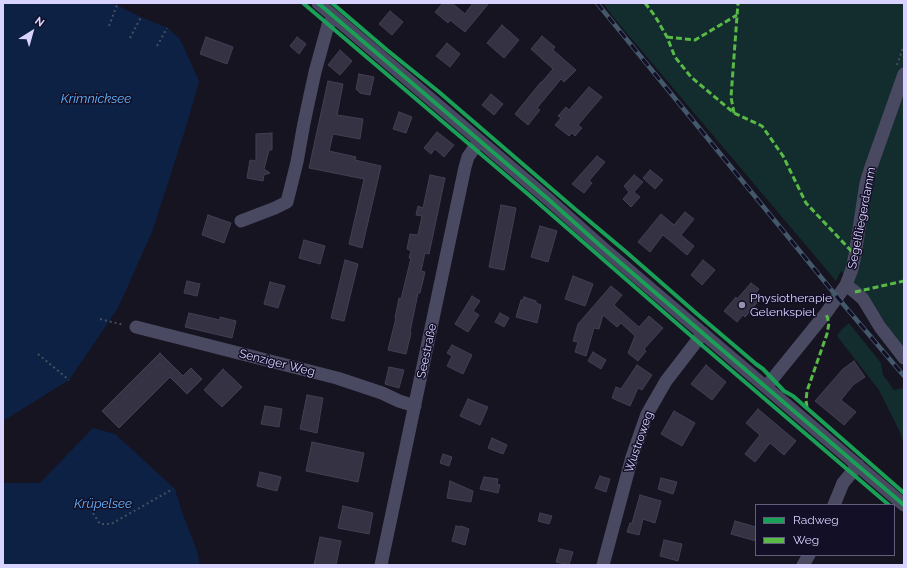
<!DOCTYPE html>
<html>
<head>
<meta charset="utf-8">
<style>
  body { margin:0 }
  #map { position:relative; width:907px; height:568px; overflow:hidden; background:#161421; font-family:Raleway,sans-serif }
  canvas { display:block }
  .frame { position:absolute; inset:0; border:4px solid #d9d4ff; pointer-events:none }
  .legend { position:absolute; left:755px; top:504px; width:140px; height:52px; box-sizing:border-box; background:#130f26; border:1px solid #625e7d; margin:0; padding:5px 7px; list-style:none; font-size:12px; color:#d9d4ff }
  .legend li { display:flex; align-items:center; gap:8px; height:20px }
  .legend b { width:20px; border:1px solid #625e7d }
  .north { position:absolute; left:12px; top:12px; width:40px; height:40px; -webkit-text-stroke:3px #130f26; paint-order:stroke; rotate:37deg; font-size:11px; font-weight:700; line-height:16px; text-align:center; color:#d9d4ff }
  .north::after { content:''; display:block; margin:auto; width:14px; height:18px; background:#d9d4ff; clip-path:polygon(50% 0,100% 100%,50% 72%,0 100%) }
</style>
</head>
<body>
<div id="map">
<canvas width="907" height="568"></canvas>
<div class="frame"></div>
<ul class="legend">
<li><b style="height:5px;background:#1a9f57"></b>Radweg</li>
<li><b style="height:5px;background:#58b947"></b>Weg</li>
</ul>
<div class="north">N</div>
</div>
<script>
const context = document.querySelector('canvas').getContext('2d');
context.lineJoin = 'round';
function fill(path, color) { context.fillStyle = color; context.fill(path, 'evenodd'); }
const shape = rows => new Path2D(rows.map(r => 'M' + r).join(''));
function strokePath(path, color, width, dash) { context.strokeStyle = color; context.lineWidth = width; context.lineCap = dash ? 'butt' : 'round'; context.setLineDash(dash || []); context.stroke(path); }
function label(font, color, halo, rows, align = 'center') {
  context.font = font + ' Raleway,sans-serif'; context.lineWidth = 3; context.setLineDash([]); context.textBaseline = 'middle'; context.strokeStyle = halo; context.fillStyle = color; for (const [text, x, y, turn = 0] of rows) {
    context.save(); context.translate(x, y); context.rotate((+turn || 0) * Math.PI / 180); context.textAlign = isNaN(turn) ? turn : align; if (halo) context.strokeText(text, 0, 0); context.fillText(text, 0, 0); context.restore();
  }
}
fill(shape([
  [603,3,904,3,904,352,869,297,841,271,836,281,614,18],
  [849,323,881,363,883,375,894,390,904,388,904,444,900,432,879,390,837,336,841,330]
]), '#132c2d');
fill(shape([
  [3,3,113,3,141,17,168,28,180,39,199,81,186,127,152,232,118,308,69,380,3,421],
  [93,428,115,434,175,489,182,512,197,551,200,565,3,565,3,483,40,483]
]), '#0d2144');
const building = shape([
  [443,3,452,3,465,14,473,3,489,3,465,32,450,20,448,23,435,12,443,3],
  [390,11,403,22,392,35,379,24,390,11],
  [502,25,519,40,504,58,487,43,502,25],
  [542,36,555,47,553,50,576,70,564,82,561,79,537,108,540,110,528,125,515,114,541,82,542,82,553,69,531,49,542,36],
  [206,37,233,47,227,64,200,54,206,37],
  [297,37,306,44,299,54,290,46,297,37],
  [447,43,460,54,450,67,436,56,447,43],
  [340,50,352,61,340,75,328,65,340,50],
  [359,74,374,77,370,95,360,93,356,89,359,74],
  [328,81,343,84,337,115,363,119,360,139,333,134,329,151,356,157,355,160,381,166,362,248,349,244,364,179,309,168,328,81],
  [589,87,602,97,578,125,582,128,575,136,572,133,569,136,555,125,561,118,558,116,566,107,569,110,589,87],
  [491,94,503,104,494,115,482,105,491,94],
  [399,112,412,117,406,133,393,129,399,112],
  [437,132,454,145,444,157,435,149,431,154,424,148,437,132],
  [272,133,272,150,269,150,264,169,270,173,264,175,263,181,247,178,250,160,256,161,256,134,272,133],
  [597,156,605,162,589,181,592,183,584,193,572,184,597,156],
  [650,170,663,180,655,189,643,178,650,170],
  [430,175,445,178,429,254,425,253,421,271,425,272,420,293,418,293,410,332,411,333,406,354,388,350,396,318,395,318,399,298,401,299,411,258,409,258,411,251,407,249,410,234,418,235,422,216,416,215,418,206,423,208,430,175],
  [634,175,643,182,634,192,640,197,631,207,623,199,629,192,624,186,634,175],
  [501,205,516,208,504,270,489,267,501,205],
  [685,212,694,219,681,235,694,246,687,255,663,235,650,252,638,242,661,214,674,225,685,212],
  [208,215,231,223,224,243,202,235,208,215],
  [540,226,557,231,548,262,531,257,540,226],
  [304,240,325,246,320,264,299,258,304,240],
  [345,260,358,264,344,321,331,318,345,260],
  [703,260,715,270,702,285,691,275,703,260],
  [573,276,593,284,585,306,565,299,573,276],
  [187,281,200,284,197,296,184,293,187,281],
  [270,282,285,286,278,308,264,304,270,282],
  [751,283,759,289,755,294,761,298,745,317,743,315,737,322,724,311,736,297,737,299,751,283],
  [611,286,622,295,614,305,639,327,649,316,663,328,644,349,646,351,638,361,628,353,635,336,621,323,617,327,603,315,599,329,594,328,586,356,575,352,578,342,573,341,578,324,611,286],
  [472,296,480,301,473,311,479,315,468,332,455,324,472,296],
  [524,297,536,301,536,303,541,305,537,323,516,317,521,300,523,300,524,297],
  [189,313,220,320,220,317,236,321,232,338,185,327,189,313],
  [500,313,509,318,504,327,495,322,500,313],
  [452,345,472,355,463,374,447,366,452,356,447,353,452,345],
  [593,352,606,360,601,369,588,361,593,352],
  [160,353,183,376,191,368,202,379,187,394,170,377,119,428,102,411,160,353],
  [854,361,865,377,853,385,841,400,856,412,844,425,815,401,843,369,854,361],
  [637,365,652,375,642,390,638,388,630,406,612,398,616,387,621,389,637,365],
  [706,365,726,382,712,400,691,384,706,365],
  [389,367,404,370,399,388,385,384,389,367],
  [223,369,242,387,222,407,204,390,223,369],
  [307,395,323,398,317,433,300,429,307,395],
  [468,399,488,407,480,425,460,416,468,399],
  [265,406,282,409,279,427,261,424,265,406],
  [758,409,796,441,784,455,770,443,755,462,745,454,760,435,746,423,758,409],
  [674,411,695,423,682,446,661,434,674,411],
  [492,438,507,445,503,454,488,448,492,438],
  [312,442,364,453,358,482,306,471,312,442],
  [443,454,452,457,449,466,440,463,443,454],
  [260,472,281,477,277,491,257,486,260,472],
  [600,476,610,479,606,492,595,488,600,476],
  [484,477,498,479,497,484,500,485,498,493,480,489,484,477],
  [661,478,677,482,673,494,658,489,661,478],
  [450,481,473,491,471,502,447,498,450,481],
  [640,495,661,501,655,523,643,519,639,535,627,532,630,523,632,523,640,495],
  [343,506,373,513,369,534,338,528,343,506],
  [540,513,552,516,549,524,538,521,540,513],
  [735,521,756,527,756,541,731,534,735,521],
  [456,526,461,527,461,526,469,529,465,545,452,541,456,526],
  [320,537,341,541,336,565,314,565,320,537],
  [664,540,682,544,678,561,660,556,664,540],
  [560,549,573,552,569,565,556,562,560,549]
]);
fill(building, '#343243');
strokePath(building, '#433f54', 1);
strokePath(shape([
  [109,26,117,5],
  [130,38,141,17],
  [157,46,167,28],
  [897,65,904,45],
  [100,319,124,325],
  [38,354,69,380],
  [93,513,100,524,111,524,173,489]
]), '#44505f', 2, [2, 3]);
strokePath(shape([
  [318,3,548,199,603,248,904,505],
  [241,221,275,208,287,202,297,162,304,123,315,72,328,25,334,17],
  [846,285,855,292,863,299,880,327,904,358],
  [136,327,337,378,382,393,399,401,415,406],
  [766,387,826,313,846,285,852,269,855,255,866,183,871,167,904,74],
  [834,505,843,483,858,465],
  [381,565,465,167,468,157,479,141],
  [603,565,632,457,647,414,666,381,703,333],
  [803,565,809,555]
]), '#4a4962', 13);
const rail = shape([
  [597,3,838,298,904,376]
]);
strokePath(rail, '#43596b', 4.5);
strokePath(rail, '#130f26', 3, [9]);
strokePath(shape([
  [645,3,655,16,667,37,675,57,691,77,734,113,762,126,783,156,806,203,855,255],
  [667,37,695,40,737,15],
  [734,113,731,97,738,3],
  [855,292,904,281],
  [807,407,806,401,807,391,827,334,829,323,826,313]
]), '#58b947', 3, [6, 3]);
strokePath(shape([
  [303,3,529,195,697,341,889,505],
  [318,3,548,199,603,248,904,505],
  [332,3,387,50,439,92,575,209,625,251,696,313,756,364,763,369,784,391,793,396,904,493]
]), '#1a9f57', 4);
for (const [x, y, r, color] of [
  [742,305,4,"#9591b1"]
]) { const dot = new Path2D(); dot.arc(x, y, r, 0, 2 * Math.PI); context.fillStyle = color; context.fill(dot); strokePath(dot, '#130f26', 1.5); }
label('12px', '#d9d4ff', '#130f26', [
  ["Segelfliegerdamm",862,218,-79],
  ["Seestraße",427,351,-78],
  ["Senziger Weg",277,363,14],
  ["Wustroweg",639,442,-71]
]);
label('12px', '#d9d4ff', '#130f26', [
  ["Physiotherapie",750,298],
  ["Gelenkspiel",750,312]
], 'left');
label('italic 13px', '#62b6ff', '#130f26', [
  ["Krimnicksee",96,99],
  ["Krüpelsee",103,504]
]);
</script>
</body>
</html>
